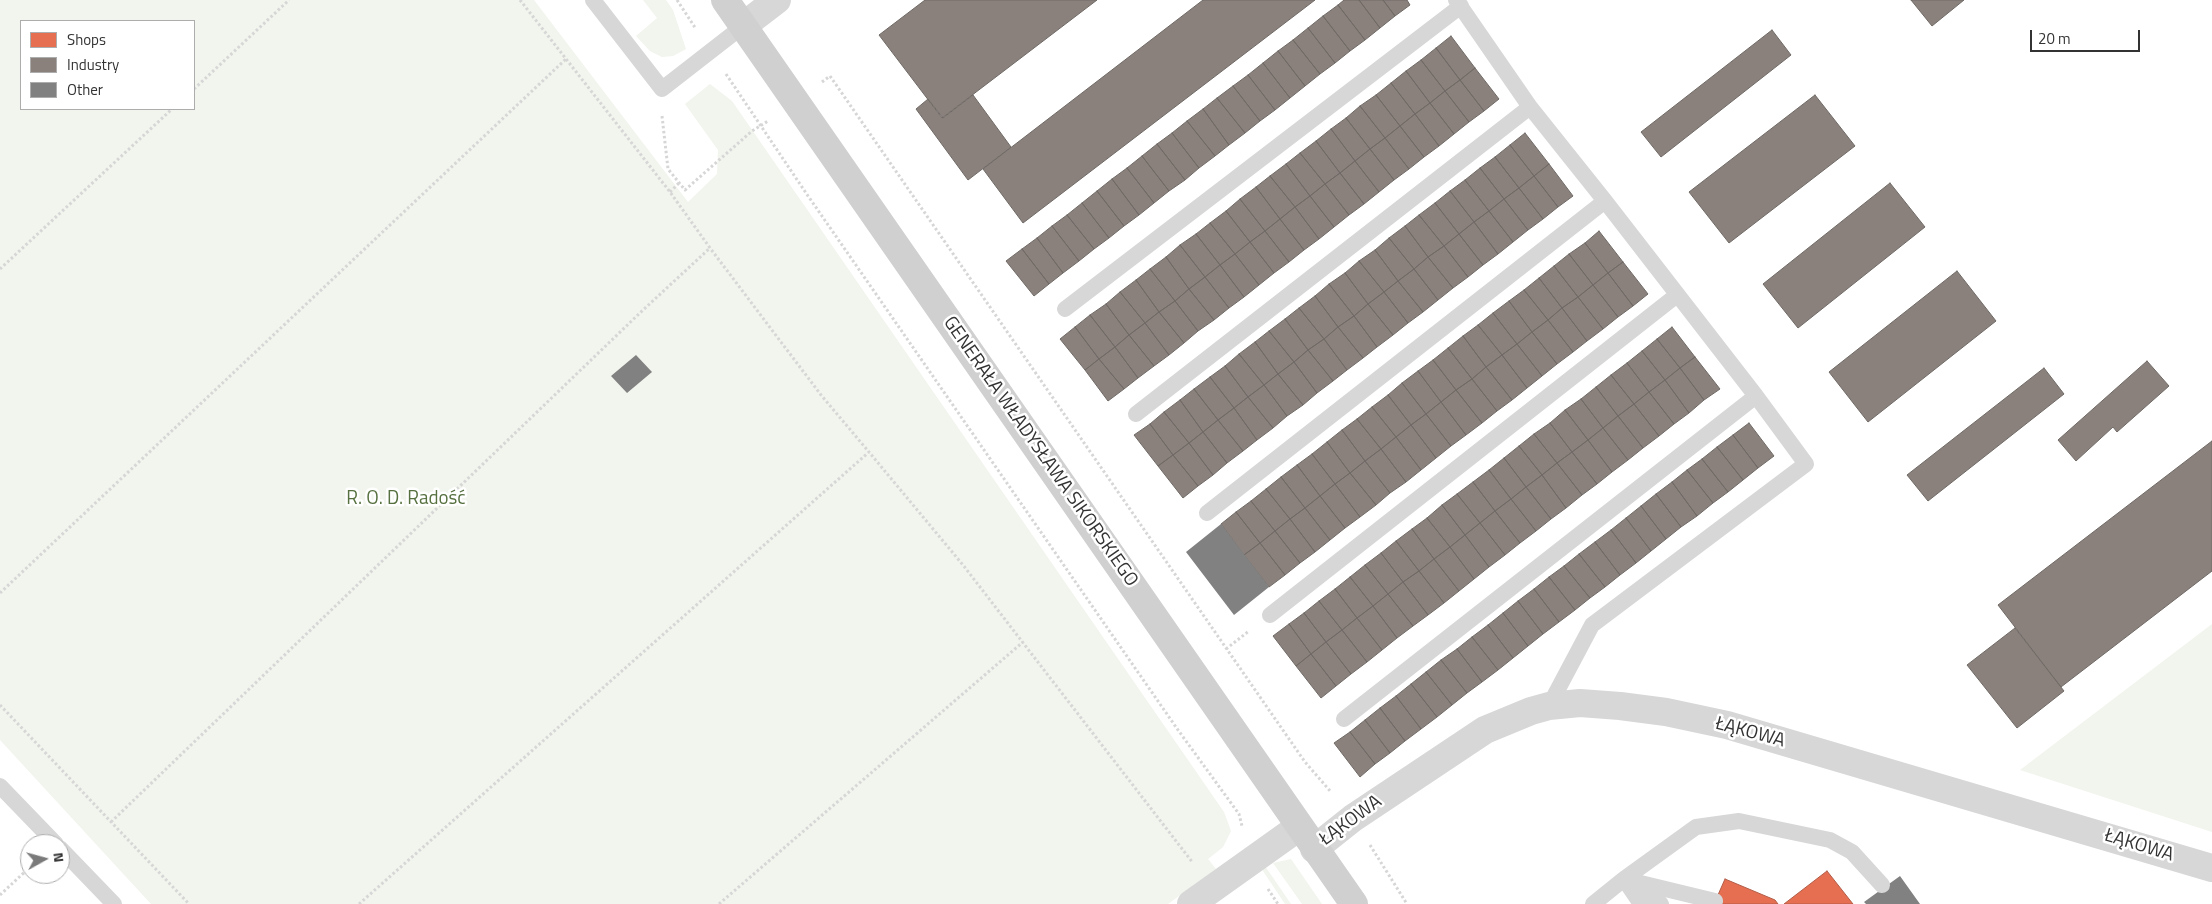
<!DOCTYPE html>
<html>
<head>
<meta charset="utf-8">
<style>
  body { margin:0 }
  #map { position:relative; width:2212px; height:904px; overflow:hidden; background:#fff; font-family:"Titillium Web",sans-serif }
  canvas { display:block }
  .legend { position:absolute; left:20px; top:20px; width:175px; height:90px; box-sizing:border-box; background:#fff; border:1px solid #adadad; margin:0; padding:6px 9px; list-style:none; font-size:15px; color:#333 }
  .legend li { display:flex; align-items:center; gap:10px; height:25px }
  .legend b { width:25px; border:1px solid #adadad }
  .north { position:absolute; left:20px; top:834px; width:50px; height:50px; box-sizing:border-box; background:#fff; border:1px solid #adadad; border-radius:50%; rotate:83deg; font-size:14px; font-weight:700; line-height:20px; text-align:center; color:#333 }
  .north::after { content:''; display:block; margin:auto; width:18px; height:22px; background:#7a7a7a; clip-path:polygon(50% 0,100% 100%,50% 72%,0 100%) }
  .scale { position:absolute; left:2030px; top:30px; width:110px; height:22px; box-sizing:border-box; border:2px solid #333; border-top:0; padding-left:6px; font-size:15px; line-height:18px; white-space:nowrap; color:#333; -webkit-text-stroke:4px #fff; paint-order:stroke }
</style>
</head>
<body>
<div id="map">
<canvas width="2212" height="904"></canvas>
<ul class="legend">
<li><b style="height:14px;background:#e76f51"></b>Shops</li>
<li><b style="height:14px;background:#8a817c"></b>Industry</li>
<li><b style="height:14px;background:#818181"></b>Other</li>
</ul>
<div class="north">N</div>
<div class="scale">20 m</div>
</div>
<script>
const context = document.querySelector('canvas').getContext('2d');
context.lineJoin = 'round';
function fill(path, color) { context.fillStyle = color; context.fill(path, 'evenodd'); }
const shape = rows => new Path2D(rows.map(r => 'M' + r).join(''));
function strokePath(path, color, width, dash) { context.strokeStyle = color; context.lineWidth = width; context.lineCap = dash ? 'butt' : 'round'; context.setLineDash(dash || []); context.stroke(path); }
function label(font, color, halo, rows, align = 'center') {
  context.font = font + ' "Titillium Web",sans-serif'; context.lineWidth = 5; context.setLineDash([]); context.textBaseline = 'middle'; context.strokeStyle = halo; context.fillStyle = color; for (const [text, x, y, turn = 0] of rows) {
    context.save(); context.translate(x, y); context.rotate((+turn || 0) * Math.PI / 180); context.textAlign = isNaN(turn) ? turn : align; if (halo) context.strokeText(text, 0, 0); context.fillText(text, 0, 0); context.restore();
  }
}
fill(shape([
  [0,0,534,0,688,202,717,174,718,150,685,104,710,84,732,101,1224,812,1231,831,1223,847,1208,859,1216,869,1168,904,151,904,0,740],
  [21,21,194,21,194,109,21,109],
  [643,0,666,0,673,10,686,49,673,56,662,57,650,51,636,36,657,18],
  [2212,624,2212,832,2020,770],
  [1291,859,1322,904,1302,904,1273,863],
  [1265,866,1291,904,1285,904,1261,868]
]), '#f1f5ed');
const shops = shape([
  [1827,871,1853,904,1784,904,1827,871],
  [1725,879,1775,900,1778,904,1714,904,1725,879]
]);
fill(shops, '#e76f51');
strokePath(shops, '#b15d48', 1);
const industry = shape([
  [925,0,1097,0,942,118,879,35,925,0],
  [1203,0,1315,0,1023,223,983,169,1203,0],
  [1344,0,1359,0,1380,28,1365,40,1338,5,1344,0],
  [1359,0,1383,0,1395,16,1380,28,1359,0],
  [1383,0,1407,0,1410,5,1395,16,1383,0],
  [1911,0,1964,0,1932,26,1911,0],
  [1338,5,1365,40,1350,51,1323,16,1338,5],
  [1323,16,1350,51,1335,63,1308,28,1323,16],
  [1308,28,1335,63,1320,74,1293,40,1308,28],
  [1772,30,1791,55,1661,157,1641,132,1772,30],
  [1451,36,1475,68,1460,80,1436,48,1451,36],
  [1293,40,1320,74,1305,86,1278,51,1293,40],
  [1436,48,1460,80,1445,91,1421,60,1436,48],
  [1278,51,1305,86,1290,98,1263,63,1278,51],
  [1421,60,1445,91,1430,103,1406,71,1421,60],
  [1263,63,1290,98,1275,110,1248,75,1263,63],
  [1475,68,1499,99,1484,111,1460,80,1475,68],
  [1406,71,1430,103,1415,114,1391,83,1406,71],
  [1248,75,1275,110,1260,121,1233,86,1248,75],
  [1460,80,1484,111,1469,122,1445,91,1460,80],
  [1391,83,1415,114,1400,126,1376,95,1391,83],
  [1233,86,1260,121,1245,133,1217,98,1233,86],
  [1445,91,1469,122,1454,134,1430,103,1445,91],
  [973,95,1011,147,968,180,916,109,928,99,943,118,973,95],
  [1376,95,1400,126,1385,138,1360,106,1376,95],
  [1815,95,1855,146,1729,243,1689,192,1815,95],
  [1217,98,1245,133,1229,145,1203,109,1217,98],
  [1430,103,1454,134,1439,146,1415,114,1430,103],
  [1360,106,1385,138,1370,149,1346,118,1360,106],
  [1203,109,1229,145,1215,156,1187,121,1203,109],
  [1415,114,1439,146,1424,157,1400,126,1415,114],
  [1346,118,1370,149,1355,161,1331,129,1346,118],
  [1187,121,1215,156,1199,168,1172,133,1187,121],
  [1400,126,1424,157,1409,169,1385,138,1400,126],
  [1331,129,1355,161,1340,173,1316,141,1331,129],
  [1172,133,1199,168,1185,180,1157,144,1172,133],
  [1525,133,1549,164,1534,176,1510,145,1525,133],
  [1385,138,1409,169,1394,180,1370,149,1385,138],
  [1316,141,1340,173,1325,184,1300,153,1316,141],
  [1157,144,1185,180,1169,191,1142,156,1157,144],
  [1510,145,1534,176,1519,188,1495,157,1510,145],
  [1370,149,1394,180,1379,192,1355,161,1370,149],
  [1300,153,1325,184,1310,196,1286,164,1300,153],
  [1142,156,1169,191,1154,203,1127,168,1142,156],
  [1495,157,1519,188,1504,199,1480,168,1495,157],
  [1355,161,1379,192,1364,204,1340,173,1355,161],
  [1286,164,1310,196,1295,207,1270,176,1286,164],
  [1549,164,1573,196,1558,207,1534,176,1549,164],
  [1127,168,1154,203,1139,215,1112,179,1127,168],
  [1480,168,1504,199,1489,211,1465,180,1480,168],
  [1340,173,1364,204,1349,215,1325,184,1340,173],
  [1270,176,1295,207,1280,219,1256,187,1270,176],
  [1534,176,1558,207,1543,219,1519,188,1534,176],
  [1112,179,1139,215,1124,226,1097,191,1112,179],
  [1465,180,1489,211,1474,222,1450,191,1465,180],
  [1890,183,1925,227,1798,328,1763,284,1890,183],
  [1325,184,1349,215,1334,227,1310,196,1325,184],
  [1256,187,1280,219,1265,231,1240,199,1256,187],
  [1519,188,1543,219,1528,230,1504,199,1519,188],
  [1097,191,1124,226,1109,238,1082,203,1097,191],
  [1450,191,1474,222,1459,234,1435,203,1450,191],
  [1310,196,1334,227,1319,239,1295,207,1310,196],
  [1240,199,1265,231,1250,242,1226,211,1240,199],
  [1504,199,1528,230,1513,242,1489,211,1504,199],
  [1082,203,1109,238,1094,249,1067,215,1082,203],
  [1435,203,1459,234,1444,246,1419,215,1435,203],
  [1295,207,1319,239,1304,250,1280,219,1295,207],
  [1226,211,1250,242,1235,254,1210,223,1226,211],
  [1489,211,1513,242,1498,254,1474,222,1489,211],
  [1067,215,1094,249,1079,261,1052,226,1067,215],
  [1419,215,1444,246,1428,257,1405,226,1419,215],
  [1280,219,1304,250,1289,262,1265,231,1280,219],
  [1474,222,1498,254,1483,265,1459,234,1474,222],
  [1210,223,1235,254,1220,265,1196,234,1210,223],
  [1052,226,1079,261,1063,273,1037,238,1052,226],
  [1405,226,1428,257,1414,269,1389,238,1405,226],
  [1265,231,1289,262,1274,273,1250,242,1265,231],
  [1599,231,1623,262,1608,273,1585,243,1599,231],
  [1196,234,1220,265,1205,277,1180,245,1196,234],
  [1459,234,1483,265,1468,277,1444,246,1459,234],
  [1037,238,1063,273,1049,284,1022,249,1037,238],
  [1389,238,1414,269,1398,281,1375,250,1389,238],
  [1250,242,1274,273,1259,285,1235,254,1250,242],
  [1585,243,1608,273,1593,285,1569,254,1585,243],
  [1180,245,1205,277,1189,289,1166,257,1180,245],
  [1444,246,1468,277,1453,288,1428,257,1444,246],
  [1022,249,1049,284,1034,296,1006,261,1022,249],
  [1375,250,1398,281,1384,292,1359,261,1375,250],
  [1235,254,1259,285,1244,297,1220,265,1235,254],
  [1569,254,1593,285,1578,297,1554,266,1569,254],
  [1166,257,1189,289,1175,301,1150,269,1166,257],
  [1428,257,1453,288,1438,300,1414,269,1428,257],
  [1359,261,1384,292,1368,304,1345,273,1359,261],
  [1623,262,1648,294,1633,306,1608,273,1623,262],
  [1220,265,1244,297,1229,308,1205,277,1220,265],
  [1554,266,1578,297,1562,308,1539,278,1554,266],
  [1150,269,1175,301,1159,312,1136,280,1150,269],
  [1414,269,1438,300,1423,312,1398,281,1414,269],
  [1957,271,1996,321,1868,422,1829,372,1957,271],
  [1345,273,1368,304,1354,316,1329,284,1345,273],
  [1608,273,1633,306,1618,317,1593,285,1608,273],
  [1205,277,1229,308,1214,320,1189,289,1205,277],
  [1539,278,1562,308,1548,320,1524,290,1539,278],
  [1136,280,1159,312,1145,323,1120,292,1136,280],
  [1398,281,1423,312,1408,323,1384,292,1398,281],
  [1329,284,1354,316,1338,327,1315,296,1329,284],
  [1593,285,1618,317,1603,329,1578,297,1593,285],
  [1189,289,1214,320,1198,331,1175,301,1189,289],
  [1524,290,1548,320,1532,332,1509,301,1524,290],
  [1120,292,1145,323,1129,335,1106,304,1120,292],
  [1384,292,1408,323,1393,335,1368,304,1384,292],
  [1315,296,1338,327,1324,339,1299,308,1315,296],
  [1578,297,1603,329,1587,341,1562,308,1578,297],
  [1175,301,1198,331,1184,343,1159,312,1175,301],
  [1509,301,1532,332,1517,344,1493,313,1509,301],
  [1106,304,1129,335,1115,347,1090,315,1106,304],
  [1368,304,1393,335,1377,347,1354,316,1368,304],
  [1299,308,1324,339,1308,350,1285,319,1299,308],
  [1562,308,1587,341,1573,352,1548,320,1562,308],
  [1159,312,1184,343,1169,355,1145,323,1159,312],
  [1493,313,1517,344,1502,355,1478,325,1493,313],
  [1090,315,1115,347,1099,359,1075,327,1090,315],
  [1354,316,1377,347,1363,358,1338,327,1354,316],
  [1285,319,1308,350,1294,362,1269,331,1285,319],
  [1548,320,1573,352,1557,364,1532,332,1548,320],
  [1145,323,1169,355,1154,366,1129,335,1145,323],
  [1478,325,1502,355,1486,367,1463,336,1478,325],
  [1075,327,1099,359,1085,370,1060,339,1075,327],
  [1338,327,1363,358,1347,370,1324,339,1338,327],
  [1672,327,1695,357,1680,368,1657,339,1672,327],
  [1269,331,1294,362,1278,374,1255,342,1269,331],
  [1532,332,1557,364,1542,376,1517,344,1532,332],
  [1129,335,1154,366,1138,378,1115,347,1129,335],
  [1463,336,1486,367,1472,379,1448,348,1463,336],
  [1324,339,1347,370,1333,381,1308,350,1324,339],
  [1657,339,1680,368,1665,380,1642,351,1657,339],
  [1255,342,1278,374,1264,385,1239,354,1255,342],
  [1517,344,1542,376,1527,388,1502,355,1517,344],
  [1115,347,1138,378,1124,389,1099,359,1115,347],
  [1448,348,1472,379,1456,390,1433,360,1448,348],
  [1308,350,1333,381,1317,393,1294,362,1308,350],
  [1642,351,1665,380,1649,392,1627,363,1642,351],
  [1239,354,1264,385,1248,397,1225,366,1239,354],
  [1502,355,1527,388,1512,400,1486,367,1502,355],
  [1695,357,1720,389,1704,400,1680,368,1695,357],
  [1099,359,1124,389,1108,401,1085,370,1099,359],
  [1433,360,1456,390,1441,402,1418,371,1433,360],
  [2147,361,2169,386,2117,432,2113,427,2076,461,2058,440,2147,361],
  [1294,362,1317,393,1303,405,1278,374,1294,362],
  [1627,363,1649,392,1634,404,1611,375,1627,363],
  [1225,366,1248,397,1234,408,1210,377,1225,366],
  [1486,367,1512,400,1497,411,1472,379,1486,367],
  [1680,368,1704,400,1689,413,1665,380,1680,368],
  [2044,368,2064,394,1928,501,1907,475,2044,368],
  [1418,371,1441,402,1426,414,1402,383,1418,371],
  [1278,374,1303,405,1287,416,1264,385,1278,374],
  [1611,375,1634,404,1618,416,1596,387,1611,375],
  [1210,377,1234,408,1218,420,1194,389,1210,377],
  [1472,379,1497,411,1482,423,1456,390,1472,379],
  [1665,380,1689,413,1674,424,1649,392,1665,380],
  [1402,383,1426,414,1411,425,1388,395,1402,383],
  [1264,385,1287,416,1273,428,1248,397,1264,385],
  [1596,387,1618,416,1603,428,1581,399,1596,387],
  [1194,389,1218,420,1203,432,1180,400,1194,389],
  [1456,390,1482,423,1466,435,1441,402,1456,390],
  [1649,392,1674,424,1659,436,1634,404,1649,392],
  [1388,395,1411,425,1396,437,1372,407,1388,395],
  [1248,397,1273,428,1257,440,1234,408,1248,397],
  [1581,399,1603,428,1588,440,1565,410,1581,399],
  [1180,400,1203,432,1189,443,1164,412,1180,400],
  [1441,402,1466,435,1451,446,1426,414,1441,402],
  [1634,404,1659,436,1643,448,1618,416,1634,404],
  [1372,407,1396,437,1381,449,1357,419,1372,407],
  [1234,408,1257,440,1243,451,1218,420,1234,408],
  [1565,410,1588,440,1572,452,1550,423,1565,410],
  [1164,412,1189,443,1173,455,1150,424,1164,412],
  [1426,414,1451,446,1436,458,1411,425,1426,414],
  [1618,416,1643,448,1628,460,1603,428,1618,416],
  [1357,419,1381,449,1365,461,1342,430,1357,419],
  [1218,420,1243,451,1227,463,1203,432,1218,420],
  [1550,423,1572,452,1557,463,1534,434,1550,423],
  [1749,423,1774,456,1758,468,1733,435,1749,423],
  [1150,424,1173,455,1158,466,1134,435,1150,424],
  [1411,425,1436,458,1421,470,1396,437,1411,425],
  [1603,428,1628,460,1612,472,1588,440,1603,428],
  [1342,430,1365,461,1350,473,1327,442,1342,430],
  [1203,432,1227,463,1213,475,1189,443,1203,432],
  [1534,434,1557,463,1542,475,1519,446,1534,434],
  [1733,435,1758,468,1743,480,1717,447,1733,435],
  [1396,437,1421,470,1406,482,1381,449,1396,437],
  [1588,440,1612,472,1597,484,1572,452,1588,440],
  [2212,441,2212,571,2061,687,1998,605,2212,441],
  [1327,442,1350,473,1335,484,1312,454,1327,442],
  [1189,443,1213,475,1198,486,1173,455,1189,443],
  [1519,446,1542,475,1526,487,1504,458,1519,446],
  [1717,447,1743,480,1728,492,1702,459,1717,447],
  [1381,449,1406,482,1390,493,1365,461,1381,449],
  [1572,452,1597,484,1582,495,1557,463,1572,452],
  [1312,454,1335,484,1320,496,1297,465,1312,454],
  [1173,455,1198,486,1183,498,1158,466,1173,455],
  [1504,458,1526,487,1511,499,1489,470,1504,458],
  [1702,459,1728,492,1713,503,1687,470,1702,459],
  [1365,461,1390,493,1376,505,1350,473,1365,461],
  [1557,463,1582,495,1566,508,1542,475,1557,463],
  [1297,465,1320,496,1305,508,1281,477,1297,465],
  [1489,470,1511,499,1495,511,1473,482,1489,470],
  [1687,470,1713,503,1697,516,1672,482,1687,470],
  [1350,473,1376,505,1360,517,1335,484,1350,473],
  [1542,475,1566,508,1551,519,1526,487,1542,475],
  [1281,477,1305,508,1290,519,1266,489,1281,477],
  [1473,482,1495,511,1480,523,1457,494,1473,482],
  [1672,482,1697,516,1681,527,1656,494,1672,482],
  [1335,484,1360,517,1345,528,1320,496,1335,484],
  [1526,487,1551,519,1536,531,1511,499,1526,487],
  [1266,489,1290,519,1275,531,1251,501,1266,489],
  [1457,494,1480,523,1465,535,1442,505,1457,494],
  [1656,494,1681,527,1666,539,1641,506,1656,494],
  [1320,496,1345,528,1330,540,1305,508,1320,496],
  [1511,499,1536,531,1520,543,1495,511,1511,499],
  [1251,501,1275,531,1260,543,1236,512,1251,501],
  [1442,505,1465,535,1450,547,1427,518,1442,505],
  [1641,506,1666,539,1651,551,1626,518,1641,506],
  [1305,508,1330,540,1315,552,1290,519,1305,508],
  [1495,511,1520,543,1505,555,1480,523,1495,511],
  [1236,512,1260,543,1244,555,1221,524,1236,512],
  [1427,518,1450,547,1434,559,1412,529,1427,518],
  [1626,518,1651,551,1636,563,1611,530,1626,518],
  [1290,519,1315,552,1300,563,1275,531,1290,519],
  [1480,523,1505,555,1489,567,1465,535,1480,523],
  [1412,529,1434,559,1419,571,1396,541,1412,529],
  [1611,530,1636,563,1620,575,1595,542,1611,530],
  [1275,531,1300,563,1285,575,1260,543,1275,531],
  [1465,535,1489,567,1474,579,1450,547,1465,535],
  [1396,541,1419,571,1403,582,1381,553,1396,541],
  [1595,542,1620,575,1605,587,1579,554,1595,542],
  [1260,543,1285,575,1269,587,1244,555,1260,543],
  [1450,547,1474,579,1459,591,1434,559,1450,547],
  [1381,553,1403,582,1388,594,1365,565,1381,553],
  [1579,554,1605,587,1590,598,1564,566,1579,554],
  [1434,559,1459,591,1444,603,1419,571,1434,559],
  [1365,565,1388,594,1373,606,1350,577,1365,565],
  [1564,566,1590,598,1575,610,1549,577,1564,566],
  [1419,571,1444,603,1428,615,1403,582,1419,571],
  [1350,577,1373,606,1357,618,1335,589,1350,577],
  [1549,577,1575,610,1559,622,1534,589,1549,577],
  [1403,582,1428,615,1413,626,1388,594,1403,582],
  [1335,589,1357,618,1342,630,1319,601,1335,589],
  [1534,589,1559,622,1543,634,1518,601,1534,589],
  [1388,594,1413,626,1397,638,1373,606,1388,594],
  [1319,601,1342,630,1326,642,1304,613,1319,601],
  [1518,601,1543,634,1528,646,1503,613,1518,601],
  [1373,606,1397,638,1382,650,1357,618,1373,606],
  [1304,613,1326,642,1311,654,1289,624,1304,613],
  [1503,613,1528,646,1513,658,1488,625,1503,613],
  [1357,618,1382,650,1367,662,1342,630,1357,618],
  [1289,624,1311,654,1296,666,1273,636,1289,624],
  [1488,625,1513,658,1498,670,1472,637,1488,625],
  [2015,628,2064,691,2017,728,1967,665,2015,628],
  [1342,630,1367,662,1351,674,1326,642,1342,630],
  [1472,637,1498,670,1482,682,1457,649,1472,637],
  [1326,642,1351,674,1336,686,1311,654,1326,642],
  [1457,649,1482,682,1467,693,1441,660,1457,649],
  [1311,654,1336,686,1321,698,1296,666,1311,654],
  [1441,660,1467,693,1452,705,1426,672,1441,660],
  [1426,672,1452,705,1437,717,1411,684,1426,672],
  [1411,684,1437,717,1421,729,1396,696,1411,684],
  [1396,696,1421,729,1405,741,1380,708,1396,696],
  [1380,708,1405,741,1390,753,1365,720,1380,708],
  [1365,720,1390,753,1375,764,1350,732,1365,720],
  [1350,732,1375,764,1360,777,1334,743,1350,732]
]);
fill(industry, '#8a817c');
strokePath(industry, '#706a66', 1);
fill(shape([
  [636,355,652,372,627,393,611,376],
  [1221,524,1269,587,1234,615,1186,552],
  [1900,876,1920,904,1866,904,1864,902]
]), '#818181');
strokePath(shape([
  [520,0,670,192,710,248,821,395,869,452],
  [677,0,696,29],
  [726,74,806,193,1178,730,1239,814,1242,826],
  [822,82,830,76,1305,762,1331,792],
  [194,89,289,0],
  [662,116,668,169,685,190,752,131,768,121],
  [670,192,679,183],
  [0,269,172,109],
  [0,593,567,58],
  [1226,649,1249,631],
  [0,705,189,904],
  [111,822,643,310,710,248],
  [1370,845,1407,904],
  [1268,889,1278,904],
  [0,895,30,867],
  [359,904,869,452,963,565,1193,863],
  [719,904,1023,642]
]), '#d6d6d6', 3, [2.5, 2.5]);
strokePath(shape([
  [593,0,662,89,743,26],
  [1456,0,1530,107,1605,201,1756,396,1806,464,1592,625,1549,706],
  [1065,309,1461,6],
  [1136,414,1530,107],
  [1207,513,1605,201],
  [1270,615,1677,295],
  [1344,719,1756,396],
  [0,786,56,844],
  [60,848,114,904],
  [1624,879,1696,827,1739,821,1830,840,1852,852,1882,885],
  [1624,879,1715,901],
  [1634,886,1661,904],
  [1593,904,1624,879,1641,904]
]), '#d7d7d7', 16);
strokePath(shape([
  [743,26,777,0],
  [1314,849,1353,818,1485,730,1531,711,1549,706,1580,703,1620,706,1666,712,1727,725,2212,868],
  [1191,904,1299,827]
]), '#d7d7d7', 28);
strokePath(shape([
  [725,0,1354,904]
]), '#d0d0d0', 28);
label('19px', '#333', '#fff', [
  ["GENERAŁA WŁADYSŁAWA SIKORSKIEGO",1040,452,55],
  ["ŁĄKOWA",1750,733,15],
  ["ŁĄKOWA",1351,821,-36],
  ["ŁĄKOWA",2139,846,17]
]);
label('19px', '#56703f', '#fff', [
  ["R. O. D. Radość",406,499]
]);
</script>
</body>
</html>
